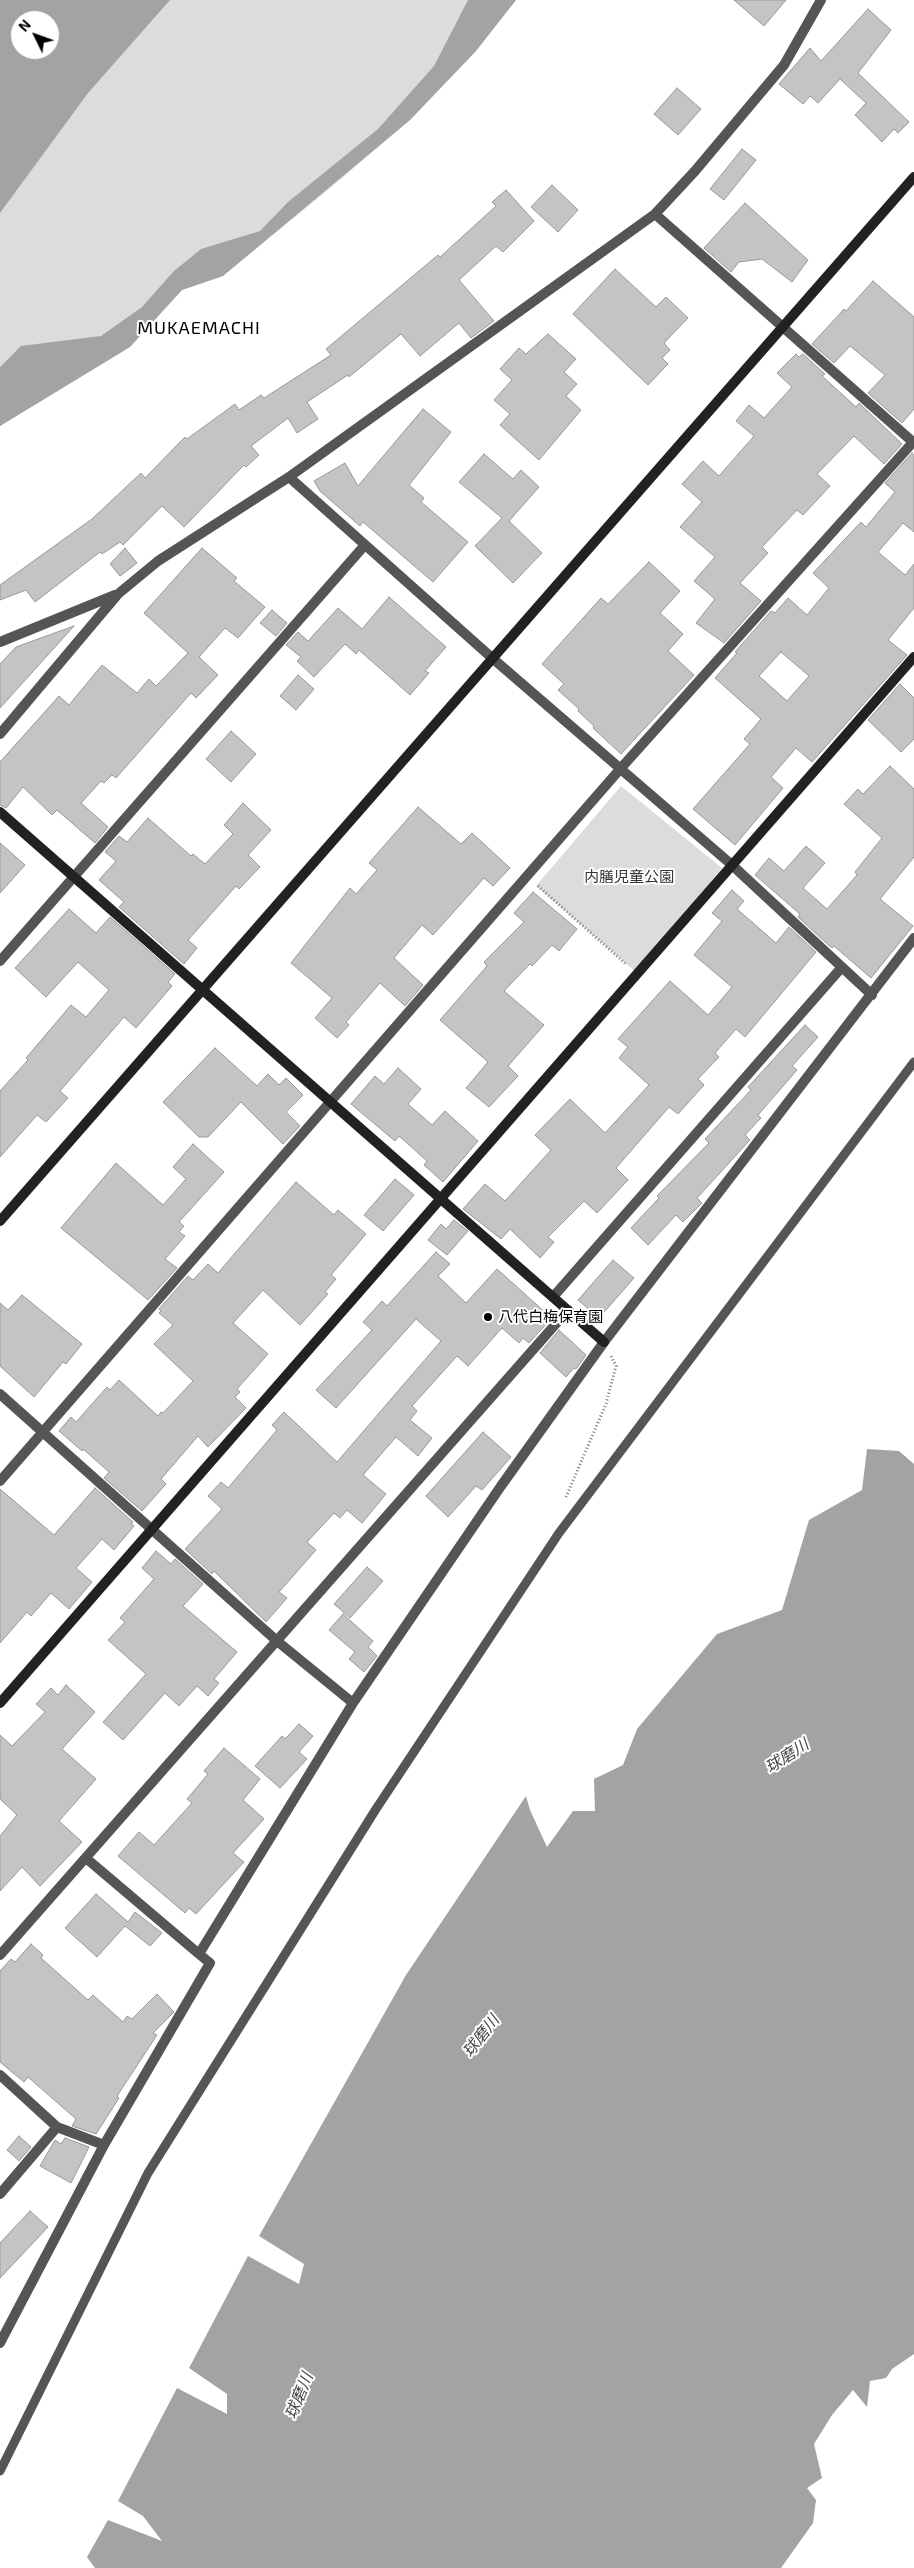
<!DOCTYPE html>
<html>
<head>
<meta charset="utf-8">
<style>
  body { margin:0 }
  #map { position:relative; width:914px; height:2568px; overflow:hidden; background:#fff; font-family:"Exo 2",sans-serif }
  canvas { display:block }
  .north { position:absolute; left:10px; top:10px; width:50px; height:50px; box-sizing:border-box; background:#fff; border:1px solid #999; border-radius:50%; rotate:312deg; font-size:14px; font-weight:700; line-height:20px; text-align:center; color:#000 }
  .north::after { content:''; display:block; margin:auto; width:18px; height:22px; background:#000; clip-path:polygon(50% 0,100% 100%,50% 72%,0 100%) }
</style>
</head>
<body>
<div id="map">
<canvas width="914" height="2568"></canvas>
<div class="north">N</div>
</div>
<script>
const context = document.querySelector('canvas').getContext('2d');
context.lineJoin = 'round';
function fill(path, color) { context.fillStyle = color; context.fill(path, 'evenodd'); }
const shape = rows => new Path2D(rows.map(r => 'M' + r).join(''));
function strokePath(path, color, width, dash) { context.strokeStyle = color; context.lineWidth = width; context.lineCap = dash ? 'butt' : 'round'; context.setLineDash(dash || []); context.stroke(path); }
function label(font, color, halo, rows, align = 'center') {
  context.font = font + ' "Exo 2","Noto Sans JP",sans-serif'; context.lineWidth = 4; context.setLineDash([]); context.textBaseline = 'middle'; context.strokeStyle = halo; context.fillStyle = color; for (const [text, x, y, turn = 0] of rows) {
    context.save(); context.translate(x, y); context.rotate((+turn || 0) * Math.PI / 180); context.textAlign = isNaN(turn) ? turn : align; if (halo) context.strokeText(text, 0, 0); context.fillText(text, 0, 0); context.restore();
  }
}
fill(shape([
  [0,0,516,0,476,51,410,120,329,189,223,276,182,290,130,347,0,426],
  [20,20,50,20,50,50,20,50],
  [621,786,722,868,636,972,536,886]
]), '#dcdcdc');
fill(shape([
  [0,0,170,0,88,93,0,213],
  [20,20,50,20,50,50,20,50],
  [468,0,516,0,476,51,410,120,223,276,182,290,130,347,0,426,0,367,21,346,101,336,142,307,174,271,201,249,260,231,288,202,378,129,434,66],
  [867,1449,899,1451,914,1464,914,2354,892,2369,886,2378,870,2381,867,2407,853,2390,832,2415,814,2444,822,2478,807,2488,816,2500,813,2523,781,2568,95,2568,87,2557,108,2520,162,2541,143,2516,118,2501,177,2388,227,2414,227,2394,189,2368,248,2256,299,2284,304,2264,259,2236,406,1975,526,1796,530,1810,547,1847,573,1811,595,1811,594,1779,623,1765,637,1729,717,1634,782,1610,809,1520,862,1490]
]), '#a3a3a3');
const building = shape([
  [734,0,786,0,764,26,734,0],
  [868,9,891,30,858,73,909,122,898,133,894,129,882,142,855,115,866,103,840,79,818,103,810,96,803,104,779,84,810,48,821,61,868,9],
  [677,88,701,109,678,135,654,114,677,88],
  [742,149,756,160,724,200,710,189,742,149],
  [552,185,578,210,558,232,531,207,552,185],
  [506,190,534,221,503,252,496,246,459,280,494,321,471,338,459,323,420,356,401,334,349,377,348,375,307,402,318,419,297,433,288,418,251,446,259,455,246,467,244,465,184,527,162,506,123,545,120,542,102,554,100,552,35,602,26,590,0,600,0,585,92,519,141,473,145,478,185,437,187,439,235,404,239,410,261,395,264,398,331,355,326,349,438,255,440,257,496,206,492,202,506,190],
  [745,203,808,260,792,282,762,259,739,262,731,272,704,248,745,203],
  [615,269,656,307,666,297,688,318,664,343,670,350,662,358,668,364,648,385,573,314,615,269],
  [873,281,914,317,914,409,902,423,868,393,885,375,850,346,834,363,812,344,844,309,846,311,873,281],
  [548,334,576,359,564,372,577,384,566,396,581,410,539,460,500,425,510,414,494,400,512,380,500,369,519,348,526,354,548,334],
  [796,354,799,357,803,354,825,374,822,376,856,407,859,403,902,444,884,464,854,436,817,474,830,486,803,515,797,510,762,547,768,553,740,583,761,601,724,643,696,623,715,599,694,581,715,557,680,527,702,502,682,484,703,461,719,476,754,436,736,421,749,405,764,418,792,387,777,373,796,354],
  [423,409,451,432,409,485,424,498,421,502,468,542,433,582,363,522,360,526,320,491,314,481,345,463,358,486,423,409],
  [912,453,914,455,914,532,903,523,878,552,905,575,914,564,914,608,888,640,907,655,812,762,796,748,771,777,783,788,735,845,693,809,750,744,744,739,761,719,715,678,737,653,735,652,771,611,775,613,788,598,807,615,829,588,813,573,861,522,866,527,895,492,885,483,912,453],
  [781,652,809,676,787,701,759,676,781,652],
  [484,454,513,479,521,470,539,487,509,521,542,553,513,583,475,546,502,518,459,482,484,454],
  [125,548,137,563,120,576,110,564,125,548],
  [202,548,237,578,234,581,265,607,238,638,225,628,199,657,218,675,196,698,191,693,116,778,112,775,104,783,101,781,81,803,108,827,95,843,57,810,52,815,23,787,6,808,0,805,0,762,59,696,69,705,102,665,137,693,149,679,156,686,188,653,144,613,202,548],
  [649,562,680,591,660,613,683,634,668,651,694,675,621,754,593,728,594,726,578,711,579,709,558,690,564,684,542,664,601,598,608,604,649,562],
  [389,597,446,647,425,671,429,673,410,695,359,650,356,654,345,644,314,677,297,661,301,657,286,645,298,632,308,641,338,608,362,629,389,597],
  [272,610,287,623,276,636,260,623,272,610],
  [74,626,0,708,0,664,16,647,74,626],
  [298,675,314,689,296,710,280,696,298,675],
  [900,684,914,698,914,739,901,752,868,720,900,684],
  [231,731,256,754,231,782,206,759,231,731],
  [890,766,914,789,914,857,880,899,913,926,871,978,834,946,832,948,825,942,798,917,800,914,755,875,769,858,784,871,806,846,825,863,803,888,827,909,857,875,855,872,882,838,844,804,858,789,863,794,890,766],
  [243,803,271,830,248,855,260,867,239,889,236,886,188,940,197,948,184,964,119,907,124,902,99,880,116,861,105,852,119,836,127,842,148,818,191,856,193,854,205,864,233,834,224,825,243,803],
  [418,807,461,844,472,833,510,868,493,886,484,878,433,935,422,925,394,958,423,985,405,1006,380,983,346,1022,349,1025,337,1038,315,1018,332,998,291,963,350,888,356,894,377,870,369,863,418,807],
  [0,843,25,865,0,893,0,843],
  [732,890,744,901,737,909,776,943,789,927,816,952,745,1037,736,1029,715,1053,719,1057,698,1079,704,1085,678,1114,669,1107,616,1168,628,1180,597,1213,584,1201,548,1237,554,1242,540,1258,510,1229,501,1239,463,1209,485,1184,505,1201,551,1150,535,1135,570,1099,605,1133,649,1085,619,1058,628,1047,618,1039,670,981,708,1015,732,987,694,955,722,921,712,913,732,890],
  [533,892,577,929,559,951,552,945,532,966,530,964,504,991,544,1025,508,1066,518,1076,489,1107,466,1088,488,1062,440,1020,487,966,484,962,524,922,514,913,533,892],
  [69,909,96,933,110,917,175,974,168,982,172,986,136,1028,124,1017,60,1091,68,1098,46,1122,37,1115,0,1157,0,1091,28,1060,26,1058,71,1005,86,1017,109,990,78,962,46,997,15,968,69,909],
  [805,1025,818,1037,792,1066,797,1070,758,1115,761,1118,745,1135,750,1140,697,1198,702,1203,683,1222,676,1215,648,1245,631,1228,659,1198,657,1196,709,1143,705,1139,751,1090,748,1087,805,1025],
  [215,1048,257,1086,268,1074,279,1085,286,1078,303,1095,286,1112,300,1126,283,1144,241,1102,208,1137,199,1137,163,1102,215,1048],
  [398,1068,421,1089,408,1104,432,1125,445,1111,478,1141,443,1182,424,1165,427,1161,399,1136,395,1141,351,1104,375,1076,384,1084,398,1068],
  [193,1144,224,1172,179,1222,184,1226,179,1232,185,1236,165,1259,177,1268,148,1300,61,1228,116,1163,163,1205,186,1179,173,1167,193,1144],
  [395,1179,414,1195,383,1231,364,1215,395,1179],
  [296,1182,334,1215,338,1210,366,1234,331,1275,336,1279,325,1292,328,1294,300,1325,263,1290,233,1323,268,1354,237,1389,240,1392,235,1397,246,1408,208,1447,198,1436,161,1479,166,1484,142,1511,104,1478,109,1472,83,1449,82,1451,59,1431,71,1417,76,1422,107,1387,110,1390,119,1380,158,1416,161,1412,163,1413,193,1381,154,1344,173,1325,159,1313,161,1311,159,1309,188,1276,193,1280,208,1264,218,1273,296,1182],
  [454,1220,468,1231,447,1255,428,1240,441,1224,446,1229,454,1220],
  [436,1252,450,1264,438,1276,466,1303,497,1269,546,1313,543,1316,549,1321,529,1343,523,1338,519,1343,502,1328,468,1366,457,1356,412,1406,417,1411,410,1420,432,1438,418,1456,396,1437,363,1475,386,1494,362,1523,347,1510,340,1518,334,1513,307,1542,316,1550,279,1592,287,1598,266,1622,214,1571,212,1574,185,1549,222,1509,208,1496,221,1482,228,1488,277,1430,272,1425,284,1412,337,1462,441,1341,416,1319,336,1408,316,1390,372,1330,363,1322,382,1301,387,1306,436,1252],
  [613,1260,634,1278,599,1318,578,1300,613,1260],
  [22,1295,82,1344,66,1364,63,1362,34,1397,0,1366,0,1303,8,1310,22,1295],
  [559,1330,586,1355,576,1369,574,1368,566,1377,540,1353,559,1330],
  [483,1432,511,1457,482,1490,476,1486,448,1517,426,1496,483,1432],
  [95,1488,133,1522,131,1524,134,1526,114,1550,102,1539,76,1568,92,1582,69,1609,51,1593,31,1616,27,1612,0,1643,0,1489,54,1535,95,1488],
  [156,1551,171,1564,175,1559,203,1584,183,1606,237,1652,214,1679,219,1683,208,1696,197,1686,179,1706,165,1693,123,1740,103,1722,146,1674,108,1640,125,1622,120,1618,154,1579,142,1568,156,1551],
  [367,1567,383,1581,350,1618,334,1604,367,1567],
  [343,1614,373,1641,368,1647,377,1656,364,1672,349,1659,355,1652,329,1630,343,1614],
  [66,1685,95,1712,62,1749,96,1779,59,1821,82,1842,40,1886,22,1867,0,1891,0,1836,17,1815,0,1799,0,1735,12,1746,45,1712,36,1704,51,1688,58,1695,66,1685],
  [299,1724,313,1736,299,1752,307,1759,280,1788,255,1766,282,1736,285,1739,299,1724],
  [224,1748,260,1779,243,1800,264,1819,233,1853,244,1862,196,1914,189,1908,185,1913,118,1856,139,1832,154,1845,192,1803,187,1799,208,1774,204,1771,224,1748],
  [96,1894,128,1922,135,1912,162,1933,150,1946,125,1926,97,1957,65,1928,96,1894],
  [31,1944,43,1955,41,1958,88,2000,93,1995,123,2022,127,2016,132,2019,157,1994,174,2012,153,2033,157,2035,117,2096,119,2098,96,2134,72,2126,76,2119,28,2077,24,2082,0,2062,0,1971,11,1959,15,1962,31,1944],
  [19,2136,31,2147,19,2161,7,2150,19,2136],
  [65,2138,89,2147,71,2183,40,2166,55,2140,61,2144,65,2138],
  [30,2211,48,2227,0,2278,0,2243,30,2211]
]);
fill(building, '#c4c4c4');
strokePath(building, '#999', 1);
strokePath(shape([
  [538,886,627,965],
  [566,1497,606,1404,616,1366,611,1356]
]), '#777', 3, [1, 2.5]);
strokePath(shape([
  [0,2471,148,2173,376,1809,559,1533,914,1062]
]), '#555', 9);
strokePath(shape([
  [655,214,914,443],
  [289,477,491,657,732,865,872,995],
  [0,642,115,595],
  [0,734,118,594,158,561,289,477,655,214,695,171,784,65,821,0],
  [0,961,364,546],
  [553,1297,842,967],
  [0,1394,277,1641,353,1703],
  [0,1481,621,768,914,441],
  [87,1859,199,1954],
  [0,1955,568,1310],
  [0,2075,57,2127,0,2194],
  [57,2127,104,2145],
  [0,2343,104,2145,210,1963,199,1954,353,1703,501,1486,604,1342,914,938]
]), '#555', 10);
strokePath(shape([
  [0,812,604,1342],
  [0,1221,914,177],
  [0,1703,914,657]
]), '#222', 10);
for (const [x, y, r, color] of [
  [488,1317,5,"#000"]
]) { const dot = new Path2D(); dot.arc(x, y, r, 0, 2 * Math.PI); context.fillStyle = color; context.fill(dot); strokePath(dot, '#fff', 2); }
label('15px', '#333', '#fff', [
  ["内膳児童公園",629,877]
]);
label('15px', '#000', '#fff', [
  ["八代白梅保育園",498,1317]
], 'left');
label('italic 16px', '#444', '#fff', [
  ["球磨川",787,1756,-33],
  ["球磨川",481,2036,-52],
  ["球磨川",299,2396,-68]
]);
context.letterSpacing = '1px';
label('18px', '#000', '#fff', [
  ["MUKAEMACHI",199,328]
]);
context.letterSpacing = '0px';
</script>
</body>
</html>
